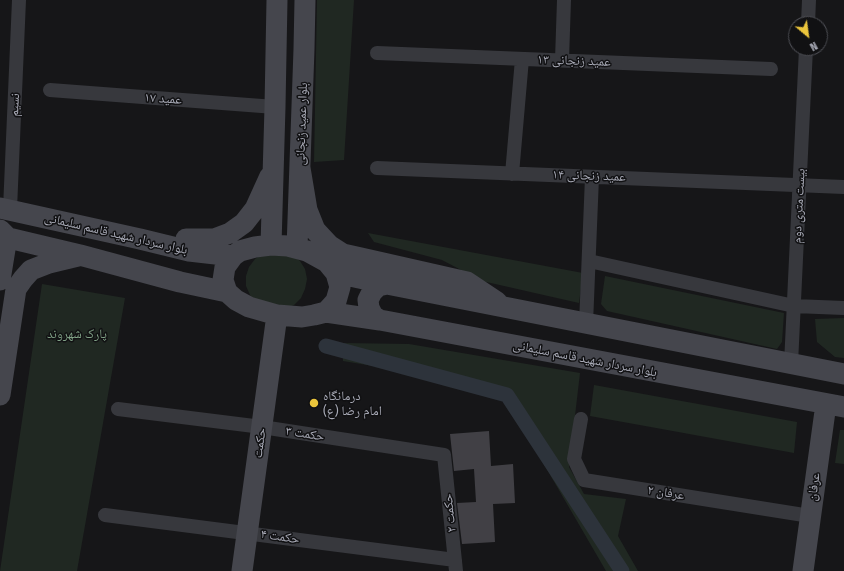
<!DOCTYPE html>
<html>
<head>
<meta charset="utf-8">
<style>
  body { margin:0 }
  #map { position:relative; width:844px; height:571px; overflow:hidden; background:#161618; font-family:"Fira Sans Condensed",sans-serif }
  canvas { display:block }
  .north { position:absolute; left:788px; top:16px; width:40px; height:40px; box-sizing:border-box; background:#111113; border:1px solid #4e4f55; border-radius:50%; rotate:151deg; font-size:11px; font-weight:700; line-height:16px; text-align:center; color:#a9abb7 }
  .north::after { content:''; display:block; margin:auto; width:14px; height:18px; background:#ebc53c; clip-path:polygon(50% 0,100% 100%,50% 72%,0 100%) }
</style>
</head>
<body>
<div id="map">
<canvas width="844" height="571"></canvas>
<div class="north">N</div>
</div>
<script>
const context = document.querySelector('canvas').getContext('2d');
context.lineJoin = 'round';
function fill(path, color) { context.fillStyle = color; context.fill(path, 'evenodd'); }
const shape = rows => new Path2D(rows.map(r => 'M' + r).join(''));
function strokePath(path, color, width, dash) { context.strokeStyle = color; context.lineWidth = width; context.lineCap = dash ? 'butt' : 'round'; context.setLineDash(dash || []); context.stroke(path); }
function label(font, color, halo, rows, align = 'center') {
  context.font = font + ' "Fira Sans Condensed","Noto Naskh Arabic",sans-serif'; context.lineWidth = 3; context.setLineDash([]); context.textBaseline = 'middle'; context.strokeStyle = halo; context.fillStyle = color; for (const [text, x, y, turn = 0] of rows) {
    context.save(); context.translate(x, y); context.rotate((+turn || 0) * Math.PI / 180); context.textAlign = isNaN(turn) ? turn : align; if (halo) context.strokeText(text, 0, 0); context.fillText(text, 0, 0); context.restore();
  }
}
fill(shape([
  [317,0,354,0,344,160,314,162],
  [368,233,583,273,579,303,482,281,442,260,374,242],
  [263,253,292,254,300,261,305,269,307,279,305,289,301,298,294,305,285,309,256,303,250,295,246,286,246,276,249,267,255,259],
  [605,276,784,313,782,342,777,349,607,311,601,304],
  [42,284,125,298,77,571,0,571],
  [844,318,844,358,835,357,817,342,815,319],
  [343,343,409,344,580,373,569,467,584,494,626,499,618,536,638,571,606,571,499,387,343,361],
  [594,385,797,422,794,453,590,416],
  [840,430,844,430,844,464,835,463]
]), '#202822');
strokePath(shape([
  [326,346,507,395,622,571]
]), '#2d333b', 15);
fill(shape([
  [489,431,491,466,513,464,515,503,493,504,495,542,462,544,457,503,476,502,474,469,454,471,450,434]
]), '#414045');
strokePath(shape([
  [808,24,809,0],
  [377,53,771,69],
  [562,60,564,0],
  [50,90,275,107],
  [377,168,844,187],
  [512,174,522,59],
  [10,209,19,0],
  [589,261,794,306,844,308],
  [586,324,592,177],
  [791,364,806,48],
  [118,409,262,427,444,455,456,571],
  [581,419,574,459,584,480,810,516],
  [105,515,455,560]
]), '#37383d', 14);
strokePath(shape([
  [300,168,307,210,315,230,329,245,343,254,361,258,467,282,497,302],
  [0,208,140,239,189,251,233,256],
  [0,230,7,237,0,280],
  [0,236,80,255,180,282,227,292],
  [186,239,214,239,230,233,244,223,255,209,270,176],
  [271,245,288,246,307,251,327,262,336,273,340,287,336,301,326,312,314,315,302,317,277,315,249,307,236,300,227,292,223,280,225,267,233,256,240,251,255,247,271,245],
  [271,245,275,107,277,0],
  [297,248,304,49,305,0],
  [336,273,387,284,844,374],
  [326,312,380,320,844,407],
  [380,320,373,316,369,308,368,300,372,292,378,286,387,284],
  [0,395,16,289,23,279,31,270,49,263,78,256],
  [242,571,277,315],
  [803,571,826,404]
]), '#45464d', 21);
for (const [x, y, r, color] of [
  [314,403,5,"#ebc53c"]
]) { const dot = new Path2D(); dot.arc(x, y, r, 0, 2 * Math.PI); context.fillStyle = color; context.fill(dot); strokePath(dot, '#111113', 1.5); }
label('13px', '#a9abb7', '#111113', [
  ["عمید زنجانی ۱۳",574,61,2],
  ["عمید ۱۷",163,99,4],
  ["نسیم",15,105,-87],
  ["بلوار عمید زنجانی",302,124,-88],
  ["عمید زنجانی ۱۴",589,176,2],
  ["بیست متری دوم",799,206,-87],
  ["بلوار سردار شهید قاسم سلیمانی",116,234,13],
  ["بلوار سردار شهید قاسم سلیمانی",585,359,11],
  ["حکمت ۳",305,434,9],
  ["حکمت",260,443,-82],
  ["عرفان",814,487,-82],
  ["عرفان ۲",666,493,9],
  ["حکمت ۲",450,513,-96],
  ["حکمت ۴",280,537,8]
]);
label('13px', '#81a287', '#111113', [
  ["پارک شهروند",77,334]
]);
label('13px', '#a9abb7', '#111113', [
  ["درمانگاه",323,396],
  ["امام رضا (ع)",323,411]
], 'left');
</script>
</body>
</html>
